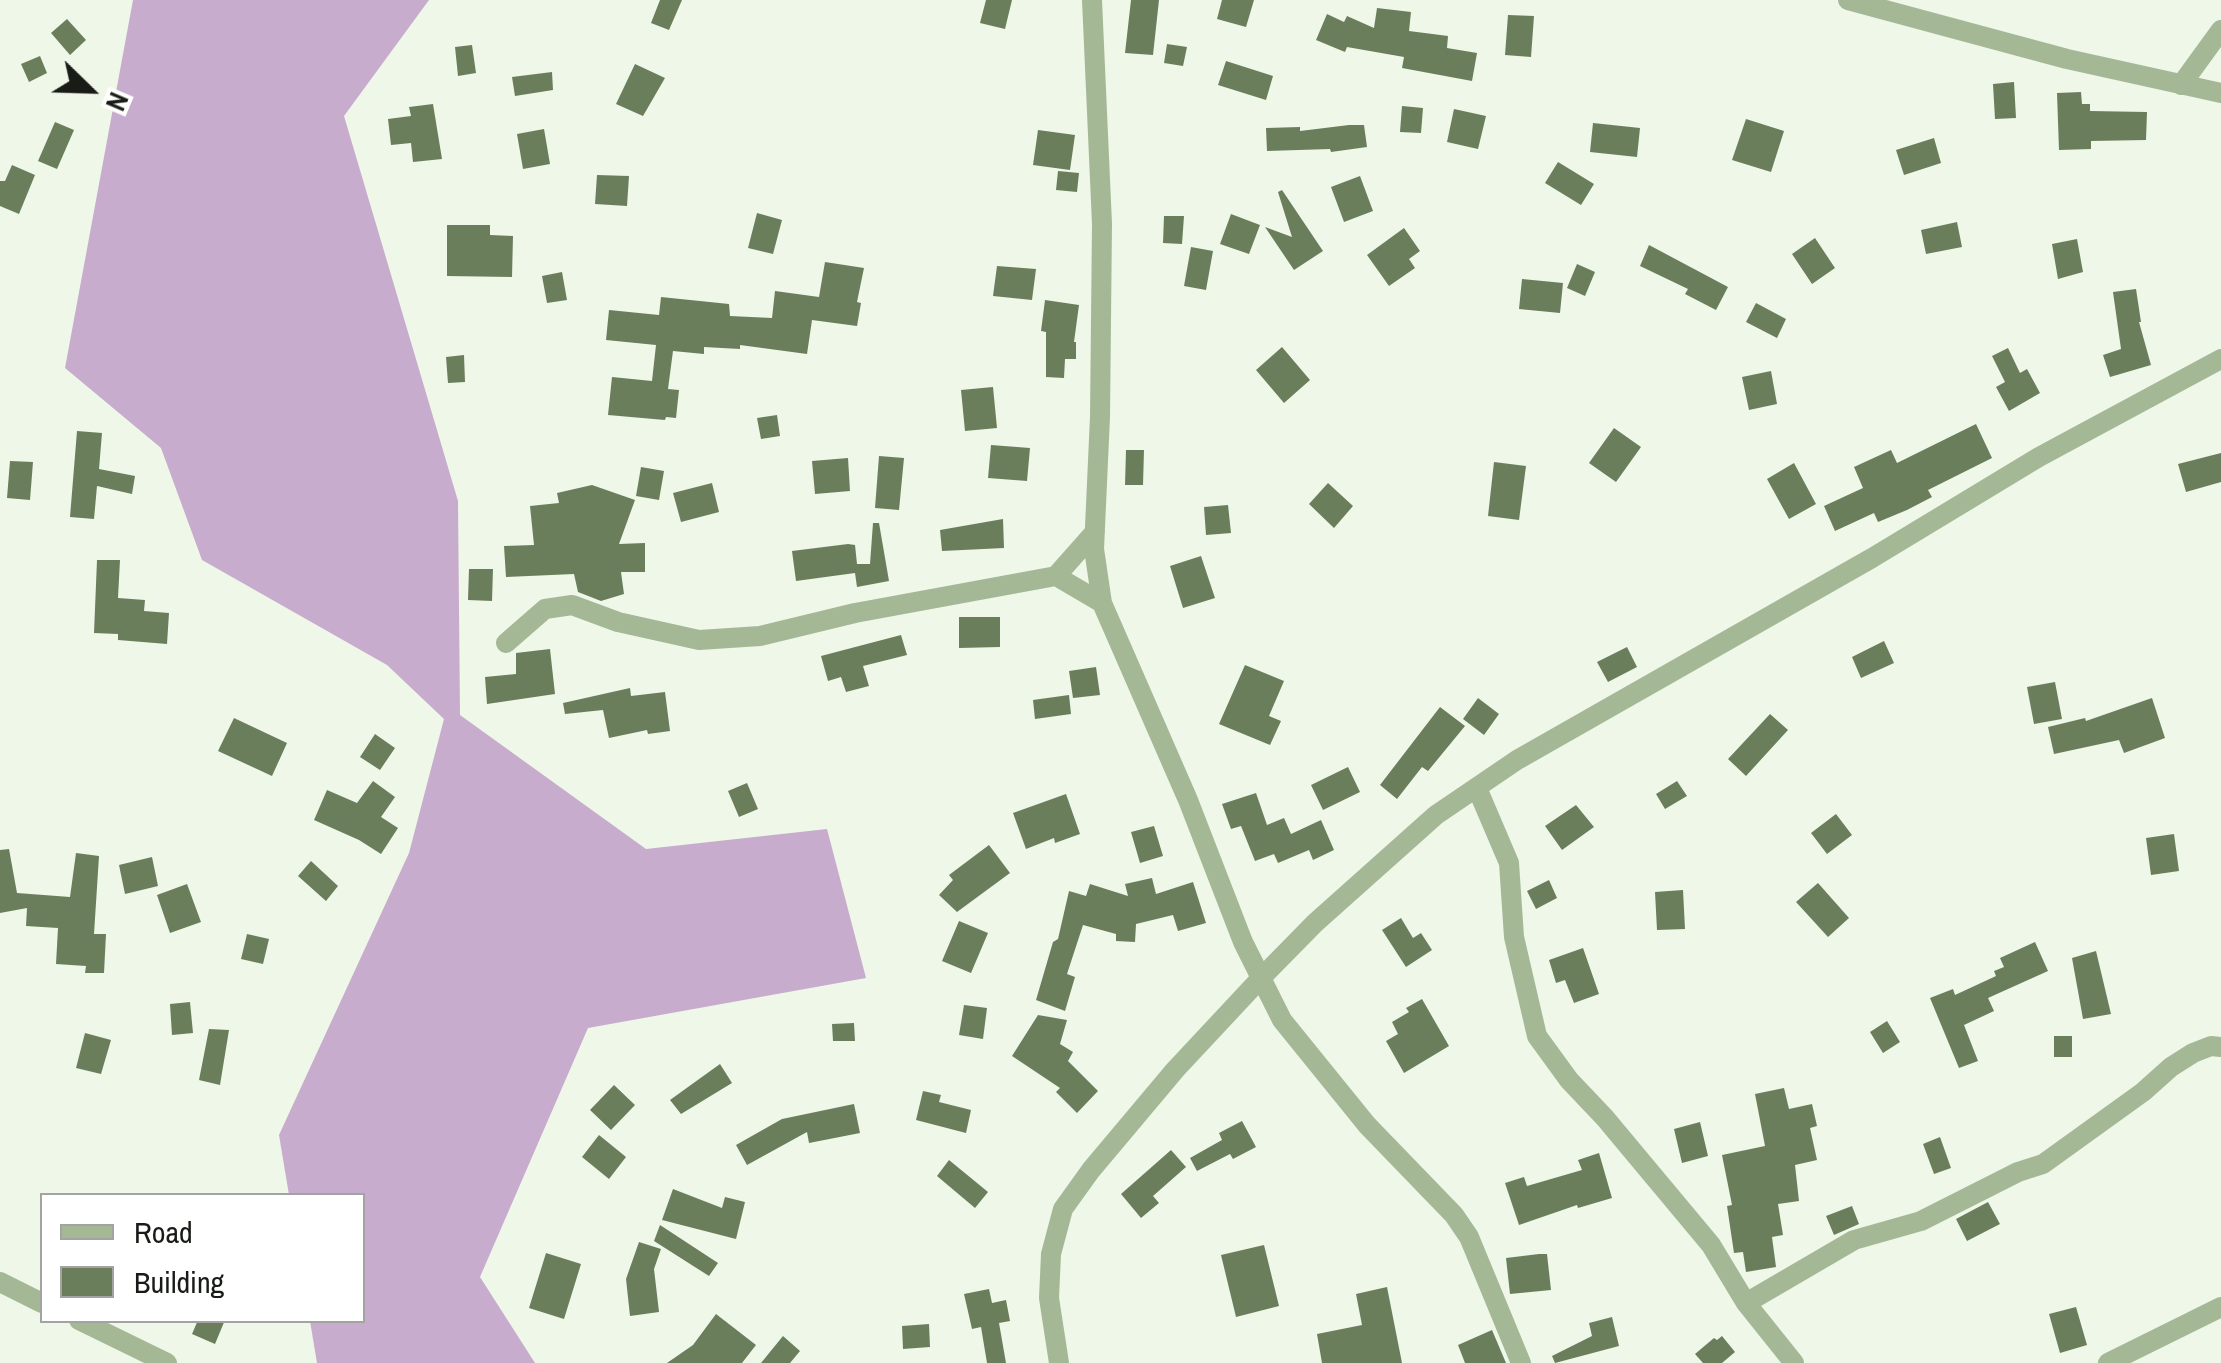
<!DOCTYPE html>
<html>
<head>
<meta charset="utf-8">
<style>
  body { margin:0 }
  #map { position:relative; width:2221px; height:1363px; overflow:hidden; background:#eef7e8; font-family:"Archivo Narrow",sans-serif }
  canvas { display:block }
  .legend { position:absolute; left:40px; top:1193px; width:325px; height:130px; box-sizing:border-box; background:#fff; border:2px solid #a3a4a2; margin:0; padding:12px 18px; list-style:none; font-size:30px; color:#181b16 }
  .legend li { display:flex; align-items:center; gap:20px; height:50px }
  .legend b { width:50px; border:2px solid #a3a4a2 }
  .north { position:absolute; left:40px; top:40px; width:100px; height:100px; -webkit-text-stroke:8px #fff; paint-order:stroke; rotate:113deg; font-size:28px; font-weight:700; line-height:40px; text-align:center; color:#181b16 }
  .north::after { content:''; display:block; margin:auto; width:35px; height:45px; background:#181b16; clip-path:polygon(50% 0,100% 100%,50% 72%,0 100%) }
</style>
</head>
<body>
<div id="map">
<canvas width="2221" height="1363"></canvas>
<ul class="legend">
<li><b style="height:12px;background:#a5b896"></b>Road</li>
<li><b style="height:28px;background:#6b7e5b"></b>Building</li>
</ul>
<div class="north">N</div>
</div>
<script>
const context = document.querySelector('canvas').getContext('2d');
context.lineJoin = 'round';
function fill(path, color) { context.fillStyle = color; context.fill(path, 'evenodd'); }
const shape = rows => new Path2D(rows.map(r => 'M' + r).join(''));
function strokePath(path, color, width, dash) { context.strokeStyle = color; context.lineWidth = width; context.lineCap = dash ? 'butt' : 'round'; context.setLineDash(dash || []); context.stroke(path); }
fill(shape([
  [133,0,429,0,344,116,458,501,460,715,646,849,827,829,866,978,588,1028,480,1277,535,1363,317,1363,310,1321,362,1320,362,1196,289,1195,279,1135,409,853,444,719,387,665,202,560,161,448,65,368]
]), '#c8acce');
fill(shape([
  [660,0,682,0,669,30,651,23],
  [986,0,1012,0,1005,29,980,23],
  [1131,0,1159,0,1153,55,1125,53],
  [1222,0,1254,0,1246,27,1217,19],
  [1377,8,1411,12,1409,31,1448,36,1447,48,1477,53,1472,81,1402,68,1404,57,1347,47,1345,52,1316,40,1327,14,1344,22,1347,16,1374,28],
  [1508,15,1534,16,1531,57,1505,55],
  [67,19,86,40,70,55,51,33],
  [1167,44,1187,47,1183,66,1164,63],
  [472,45,476,73,458,76,455,47],
  [40,56,47,73,29,82,21,64],
  [1226,61,1273,76,1266,100,1218,85],
  [635,64,665,78,643,116,616,104],
  [552,72,553,90,515,96,512,77],
  [2014,82,2016,118,1995,119,1993,84],
  [2081,92,2082,104,2090,104,2090,111,2147,112,2146,140,2091,141,2091,149,2059,150,2057,93],
  [433,104,442,159,413,162,411,143,391,145,388,119,411,116,409,107],
  [1402,106,1423,108,1421,133,1400,132],
  [1454,109,1486,116,1478,149,1447,142],
  [1746,119,1784,131,1771,172,1732,160],
  [55,122,74,130,57,169,38,161],
  [1593,123,1640,128,1637,157,1590,152],
  [1349,125,1364,125,1367,147,1331,152,1330,149,1267,151,1266,128,1300,127,1300,131],
  [544,129,550,164,523,169,517,134],
  [1038,130,1075,135,1070,170,1033,165],
  [1934,138,1941,163,1904,175,1896,150],
  [1558,162,1594,184,1581,205,1545,183],
  [12,165,35,175,19,214,0,206,0,181,5,181],
  [1058,171,1079,173,1077,192,1056,190],
  [597,175,629,176,627,206,595,204],
  [1360,176,1373,211,1344,222,1331,187],
  [1282,190,1323,251,1294,270,1265,227,1292,237,1278,192],
  [757,213,782,220,773,254,748,248],
  [1231,214,1260,225,1249,254,1220,244],
  [1164,216,1184,216,1182,244,1163,243],
  [1957,222,1962,247,1926,254,1921,230],
  [447,225,490,225,490,235,513,236,512,277,447,276],
  [1404,228,1420,251,1409,259,1415,268,1389,286,1367,255],
  [1815,238,1835,268,1812,284,1792,254],
  [2077,239,2083,272,2058,279,2052,244],
  [1649,245,1728,287,1716,310,1685,294,1688,289,1640,266],
  [1191,247,1213,251,1206,290,1184,286],
  [825,262,864,268,857,302,861,303,857,326,812,320,807,354,740,345,740,349,704,347,704,354,673,351,668,389,679,390,676,418,666,417,665,420,608,415,612,377,652,381,656,345,606,340,609,310,659,315,661,297,729,304,730,316,772,318,775,291,819,297],
  [1577,264,1595,272,1585,296,1567,288],
  [997,266,1036,269,1032,300,993,296],
  [562,272,567,300,547,303,542,276],
  [1522,279,1563,283,1560,313,1519,309],
  [2136,289,2141,322,2139,322,2151,365,2110,377,2103,355,2121,349,2113,292],
  [1045,300,1079,305,1074,342,1076,342,1076,359,1065,359,1064,378,1046,377,1046,332,1041,331],
  [1756,303,1786,319,1777,338,1746,322],
  [1282,347,1310,380,1284,403,1256,370],
  [2008,348,2020,373,2027,369,2040,393,2009,411,1996,387,2005,382,1992,356],
  [464,355,465,382,448,383,446,357],
  [1771,371,1777,404,1749,410,1742,377],
  [993,387,997,428,965,431,961,390],
  [777,415,780,436,761,439,757,418],
  [1976,424,1992,458,1928,490,1932,497,1907,510,1878,522,1874,513,1835,531,1824,506,1863,488,1854,467,1891,450,1897,463],
  [1614,428,1641,447,1616,482,1589,463],
  [77,431,102,433,99,469,135,476,132,494,97,486,94,519,70,517],
  [991,445,1030,448,1027,481,988,478],
  [1126,450,1144,450,1143,485,1125,485],
  [2221,453,2221,482,2186,492,2178,464],
  [879,456,904,458,899,510,875,508],
  [848,458,850,491,815,494,812,461],
  [10,461,33,462,30,500,7,498],
  [1494,462,1526,466,1519,520,1488,516],
  [1794,463,1816,504,1789,519,1767,479],
  [641,467,664,471,659,500,636,496],
  [712,483,719,512,681,522,673,493],
  [1328,483,1353,506,1334,528,1309,504],
  [592,485,635,500,619,544,645,543,645,572,621,572,624,594,601,601,578,592,574,574,506,577,504,546,534,545,530,506,559,503,557,493],
  [1228,505,1231,533,1206,535,1204,507],
  [1003,519,1004,548,942,551,940,530],
  [873,523,879,523,889,581,857,587,855,573,796,581,792,551,848,544,855,545,857,564,870,564],
  [1201,556,1215,598,1183,608,1170,566],
  [97,560,120,560,118,598,145,600,144,611,169,613,167,644,118,640,118,634,94,633],
  [469,569,493,569,492,601,468,600],
  [959,617,1000,617,1000,647,959,648],
  [901,635,907,655,863,666,869,686,846,692,841,677,828,681,821,656],
  [1884,641,1894,663,1861,678,1852,657],
  [1627,647,1637,667,1608,682,1597,662],
  [550,649,555,694,487,704,485,677,516,674,516,653],
  [1245,665,1284,681,1269,716,1281,721,1270,745,1219,724],
  [1096,667,1100,695,1073,698,1069,671],
  [2055,682,2062,719,2034,724,2027,687],
  [630,688,631,696,665,692,670,731,648,734,647,730,609,738,603,710,565,714,563,703],
  [1069,695,1071,714,1035,719,1033,700],
  [1478,698,1499,714,1484,735,1463,719],
  [2152,698,2165,738,2124,753,2119,740,2054,754,2048,727,2085,718,2086,721],
  [1440,707,1465,726,1428,771,1422,767,1397,799,1380,785],
  [1770,714,1788,730,1746,776,1728,759],
  [234,718,287,743,272,776,218,751],
  [375,734,395,748,380,770,360,757],
  [1348,767,1360,792,1323,810,1311,785],
  [373,781,395,797,381,817,398,828,381,854,359,840,314,820,327,790,357,803],
  [1677,781,1687,796,1665,809,1656,794],
  [747,783,758,809,739,817,728,791],
  [1256,793,1267,825,1284,818,1291,834,1321,820,1334,850,1313,860,1309,850,1278,863,1274,854,1255,861,1241,826,1231,829,1222,804],
  [1066,794,1080,834,1055,843,1054,838,1026,849,1013,813],
  [1576,805,1594,827,1562,850,1545,826],
  [1836,814,1852,835,1827,854,1811,833],
  [1154,826,1163,856,1140,863,1131,832],
  [2174,834,2179,871,2151,875,2146,838],
  [989,845,1010,873,957,912,939,895,953,880,949,875],
  [9,849,17,893,70,897,76,853,99,856,94,934,106,934,104,973,85,973,86,966,56,964,58,928,26,926,27,908,0,913,0,850],
  [152,857,158,886,125,894,119,865],
  [311,861,338,886,326,901,298,876],
  [1152,878,1156,894,1193,882,1206,923,1178,931,1173,915,1136,924,1135,942,1116,941,1116,934,1083,925,1067,974,1075,977,1065,1011,1036,1000,1053,942,1058,939,1069,891,1086,896,1090,884,1128,896,1125,884],
  [1549,880,1557,898,1536,909,1527,891],
  [1818,883,1849,918,1828,937,1796,902],
  [187,884,201,922,170,933,157,895],
  [1683,890,1685,929,1657,930,1655,892],
  [1401,918,1413,938,1421,933,1432,950,1406,967,1382,930],
  [959,921,988,933,971,973,942,961],
  [247,934,269,939,263,964,241,959],
  [2035,942,2048,971,1988,998,1994,1011,1964,1025,1978,1061,1959,1068,1930,998,1953,989,1955,995,1996,976,1994,971,2004,967,2000,958],
  [1583,948,1599,994,1574,1003,1565,980,1556,983,1549,960],
  [2096,951,2111,1014,2083,1019,2072,958],
  [1422,999,1449,1046,1404,1073,1386,1041,1398,1034,1392,1022,1409,1012,1406,1008],
  [190,1002,193,1033,172,1035,170,1004],
  [964,1005,987,1008,983,1039,959,1035],
  [1038,1015,1067,1020,1060,1044,1073,1052,1068,1061,1098,1091,1077,1113,1056,1092,1060,1088,1012,1056],
  [1887,1021,1900,1042,1883,1053,1870,1032],
  [854,1023,855,1041,833,1041,832,1024],
  [209,1029,229,1030,220,1085,199,1080],
  [85,1033,111,1040,101,1074,76,1068],
  [2054,1036,2072,1036,2072,1057,2054,1057],
  [720,1064,732,1083,681,1114,670,1100],
  [614,1085,635,1105,611,1130,590,1110],
  [1784,1088,1789,1109,1812,1104,1817,1126,1810,1128,1817,1160,1795,1165,1799,1201,1778,1204,1783,1235,1772,1237,1776,1267,1746,1272,1743,1252,1734,1253,1727,1206,1732,1205,1722,1155,1765,1146,1755,1094],
  [923,1091,941,1095,939,1102,971,1110,966,1133,916,1120],
  [854,1104,860,1133,809,1143,807,1132,747,1165,736,1145,782,1119],
  [1242,1121,1256,1147,1233,1159,1230,1154,1197,1171,1190,1158,1222,1140,1219,1133],
  [1700,1122,1708,1156,1682,1163,1674,1129],
  [599,1135,626,1157,609,1179,582,1157],
  [1940,1137,1951,1168,1934,1174,1923,1144],
  [1171,1150,1186,1167,1153,1196,1159,1203,1141,1218,1121,1194],
  [1599,1153,1612,1198,1578,1208,1577,1205,1519,1225,1505,1183,1524,1177,1527,1186,1582,1170,1578,1160],
  [949,1160,988,1192,975,1208,937,1176],
  [673,1189,722,1208,725,1197,745,1202,736,1239,662,1220],
  [1988,1202,2000,1224,1967,1241,1956,1219],
  [1852,1206,1859,1224,1834,1235,1826,1216],
  [660,1225,718,1263,709,1276,654,1241],
  [639,1242,661,1249,654,1269,659,1312,630,1316,626,1279],
  [1264,1245,1279,1306,1236,1317,1221,1255],
  [546,1253,581,1264,564,1319,529,1308],
  [1539,1254,1547,1254,1551,1290,1510,1294,1506,1258],
  [1387,1287,1402,1363,1322,1363,1317,1334,1362,1325,1356,1294],
  [989,1289,992,1303,1006,1300,1010,1321,999,1323,1006,1363,987,1363,981,1327,972,1329,964,1294],
  [2076,1307,2087,1345,2060,1353,2049,1314],
  [716,1314,756,1345,742,1363,667,1363,693,1345],
  [1612,1317,1619,1346,1555,1363,1552,1356,1592,1336,1589,1323],
  [198,1320,225,1320,215,1344,192,1334],
  [929,1324,930,1347,903,1349,902,1326],
  [1492,1330,1506,1363,1465,1363,1458,1345],
  [783,1336,800,1351,790,1363,761,1363],
  [1722,1336,1735,1352,1722,1363,1703,1363,1695,1354,1714,1338,1717,1340]
]), '#6b7e5b');
strokePath(shape([
  [1092,0,1102,224,1100,417,1094,549,1102,603,1188,800,1243,942,1282,1020,1367,1125,1454,1215,1469,1237,1521,1363],
  [1848,0,2067,59,2221,93],
  [2181,85,2221,30],
  [1056,576,1102,603],
  [506,643,545,609,572,605,618,622,699,640,760,636,855,613,1056,576,1095,532],
  [1477,788,1509,863,1514,937,1537,1036,1569,1080,1605,1118,1711,1245,1746,1303,1794,1363],
  [0,1282,42,1303],
  [1746,1303,1854,1240,1921,1221,2018,1172,2043,1164,2143,1092,2171,1067,2193,1053,2211,1046,2221,1047],
  [79,1320,167,1363],
  [1059,1363,1049,1298,1051,1254,1063,1209,1091,1170,1175,1070,1260,979,1315,923,1436,815,1517,760,1872,558,2039,457,2221,359],
  [2108,1363,2221,1307]
]), '#a5b896', 20);
</script>
</body>
</html>
